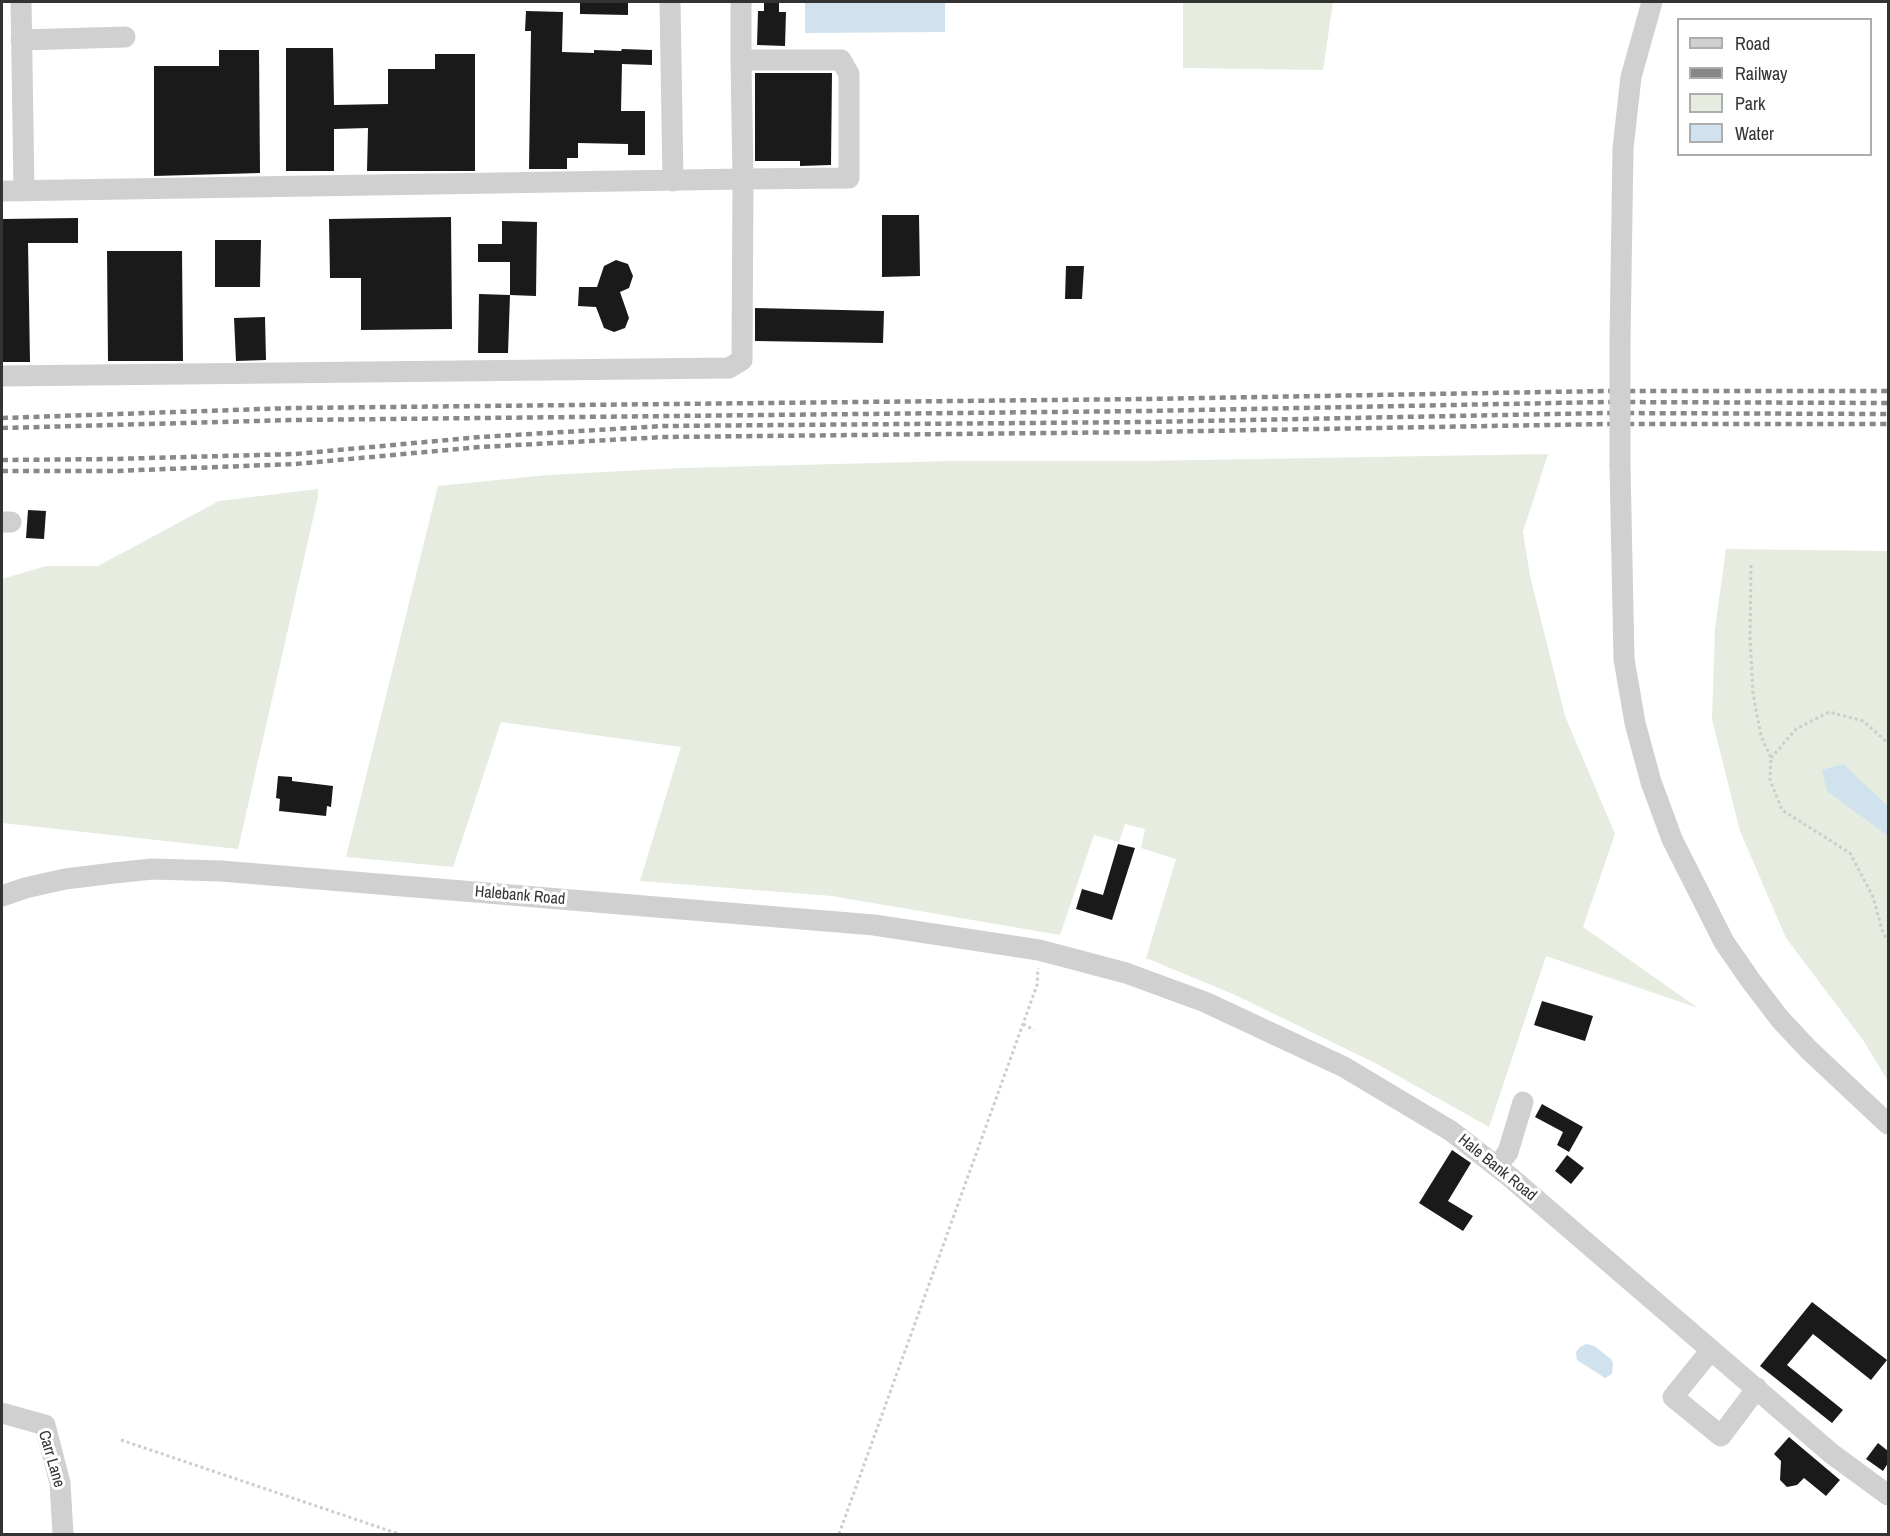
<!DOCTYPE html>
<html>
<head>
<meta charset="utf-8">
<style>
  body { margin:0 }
  #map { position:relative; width:1890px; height:1536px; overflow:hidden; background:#fff; font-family:"Archivo Narrow",sans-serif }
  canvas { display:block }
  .frame { position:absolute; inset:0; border:3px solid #333; pointer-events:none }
  .legend { position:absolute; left:1677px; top:18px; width:195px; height:138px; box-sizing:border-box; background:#fff; border:2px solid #adadad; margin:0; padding:8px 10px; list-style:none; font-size:18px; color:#333 }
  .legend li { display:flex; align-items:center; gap:12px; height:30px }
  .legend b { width:30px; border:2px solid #adadad }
</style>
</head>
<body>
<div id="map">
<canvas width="1890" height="1536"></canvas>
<div class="frame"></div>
<ul class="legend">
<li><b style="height:8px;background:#d0d0d0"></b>Road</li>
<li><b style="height:8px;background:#888"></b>Railway</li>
<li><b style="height:16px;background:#e6ecdf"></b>Park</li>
<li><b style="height:16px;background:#cfe2ee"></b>Water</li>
</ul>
</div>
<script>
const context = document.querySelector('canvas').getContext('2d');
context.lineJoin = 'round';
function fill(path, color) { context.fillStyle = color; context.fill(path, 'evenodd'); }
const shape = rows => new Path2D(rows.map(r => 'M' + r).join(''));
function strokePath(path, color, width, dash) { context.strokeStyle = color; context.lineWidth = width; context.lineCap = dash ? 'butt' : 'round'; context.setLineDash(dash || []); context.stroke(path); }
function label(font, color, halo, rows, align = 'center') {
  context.font = font + ' "Archivo Narrow",sans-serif'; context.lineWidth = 6; context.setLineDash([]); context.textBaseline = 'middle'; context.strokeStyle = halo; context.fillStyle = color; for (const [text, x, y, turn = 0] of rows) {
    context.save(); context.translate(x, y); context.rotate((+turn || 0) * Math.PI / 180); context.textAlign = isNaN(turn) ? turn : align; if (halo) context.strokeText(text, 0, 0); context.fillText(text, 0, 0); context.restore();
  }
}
fill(shape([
  [1183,2,1333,2,1323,70,1183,68],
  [1548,454,1523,532,1530,576,1565,716,1615,834,1583,927,1698,1008,1546,956,1489,1127,1377,1064,1233,994,1146,958,1176,859,1141,848,1145,829,1125,824,1119,842,1094,835,1060,935,832,896,640,881,681,747,501,722,453,867,346,857,438,486,547,475,682,468,953,461,1142,461],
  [318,489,318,497,238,849,2,823,2,579,46,566,98,566,219,501],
  [1726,549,1888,551,1888,1081,1863,1040,1786,938,1740,831,1712,719,1715,629]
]), '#e6ecdf');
fill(shape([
  [805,2,945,2,945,32,805,33],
  [1843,764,1888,806,1888,836,1827,791,1822,770],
  [1586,1344,1594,1346,1611,1359,1613,1363,1612,1374,1605,1378,1577,1360,1576,1352,1580,1347]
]), '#cfe2ee');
fill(shape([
  [580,2,628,2,628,15,580,14],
  [764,2,779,2,779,12,786,12,785,46,757,45,758,11,764,11],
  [526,11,563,12,562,52,594,53,594,50,621,51,622,49,652,50,652,65,622,64,621,111,645,111,645,155,628,155,628,144,578,143,578,158,567,158,567,169,529,169,531,31,525,31],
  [286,48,333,48,334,105,388,104,388,69,435,69,435,54,475,54,475,171,367,171,368,128,334,129,334,171,286,171],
  [219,50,259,50,260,173,154,176,154,66,219,66],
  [755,73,832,73,831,165,800,166,800,161,755,161],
  [882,215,919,215,920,276,882,277],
  [451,217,452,329,361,330,361,278,330,278,329,219],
  [78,218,78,243,28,243,30,362,2,362,2,219],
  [502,221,537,222,536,296,510,295,510,262,478,262,478,244,502,244],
  [215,240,261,240,260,287,215,287],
  [107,251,182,251,183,361,108,361],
  [616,260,628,264,633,276,629,288,620,292,629,318,625,328,614,332,604,328,596,307,578,306,579,287,597,287,604,266],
  [1066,266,1084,266,1082,299,1065,299],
  [479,294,510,295,508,353,478,353],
  [755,308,884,311,883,343,755,341],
  [265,317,266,360,236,361,234,318],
  [28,510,46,511,44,539,26,538],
  [278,776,292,777,292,781,333,786,331,807,327,806,326,816,279,811,280,799,276,798],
  [1118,844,1135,848,1112,920,1076,909,1082,889,1103,895],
  [1542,1001,1593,1016,1585,1041,1534,1025],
  [1542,1104,1583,1127,1569,1152,1557,1145,1563,1132,1535,1117],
  [1452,1150,1471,1163,1448,1201,1473,1216,1463,1231,1419,1203],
  [1567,1155,1584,1168,1571,1184,1555,1171],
  [1812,1302,1887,1360,1871,1380,1813,1334,1787,1365,1843,1410,1832,1423,1760,1366],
  [1789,1437,1840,1480,1826,1496,1804,1478,1797,1485,1787,1487,1780,1480,1781,1461,1774,1454],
  [1878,1443,1888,1451,1888,1463,1883,1471,1866,1459]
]), '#1a1a1a');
strokePath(shape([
  [1751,565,1750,638,1753,694,1761,736,1771,758,1770,780,1782,810,1850,853,1873,897,1883,933,1888,941],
  [1771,758,1796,729,1829,712,1863,721,1888,743],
  [1023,1024,1034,1030],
  [121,1440,399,1534],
  [839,1534,1037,985,1038,968]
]), '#cdcdcd', 3, [3, 3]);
strokePath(shape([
  [21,2,24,191],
  [670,2,673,181],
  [741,2,741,60],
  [21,40,125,37],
  [2,191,743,179,849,178,849,74,841,60,741,60,743,179,742,360,729,368,2,376],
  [1620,341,1623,148,1631,77,1652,2],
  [1620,466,1624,659,1635,723,1651,782,1672,839,1724,942,1751,981,1780,1019,1809,1050,1888,1124],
  [2,522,11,522],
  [2,896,25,888,65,879,114,873,152,869,221,871,874,925,1039,950,1126,973,1205,1002,1344,1067,1451,1131,1510,1177,1832,1454,1888,1495],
  [1497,1166,1508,1152,1523,1102],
  [1711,1350,1673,1397,1721,1436,1757,1388],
  [2,1413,45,1425,60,1483,63,1534]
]), '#d0d0d0', 21);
strokePath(shape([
  [2,418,292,408,1146,399,1605,391,1888,391],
  [2,428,293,420,1146,411,1605,402,1888,403],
  [2,460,114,459,295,454,480,437,664,426,1146,422,1605,413,1888,414],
  [2,471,115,471,295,464,480,447,664,437,1146,432,1605,424,1888,424]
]), '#888', 4.5, [6, 4.5]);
strokePath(shape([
  [1620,341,1620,466]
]), '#d0d0d0', 21);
label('16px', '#333', '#fff', [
  ["Halebank Road",520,896,5],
  ["Hale Bank Road",1497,1168,39],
  ["Carr Lane",51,1459,74]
]);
</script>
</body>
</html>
